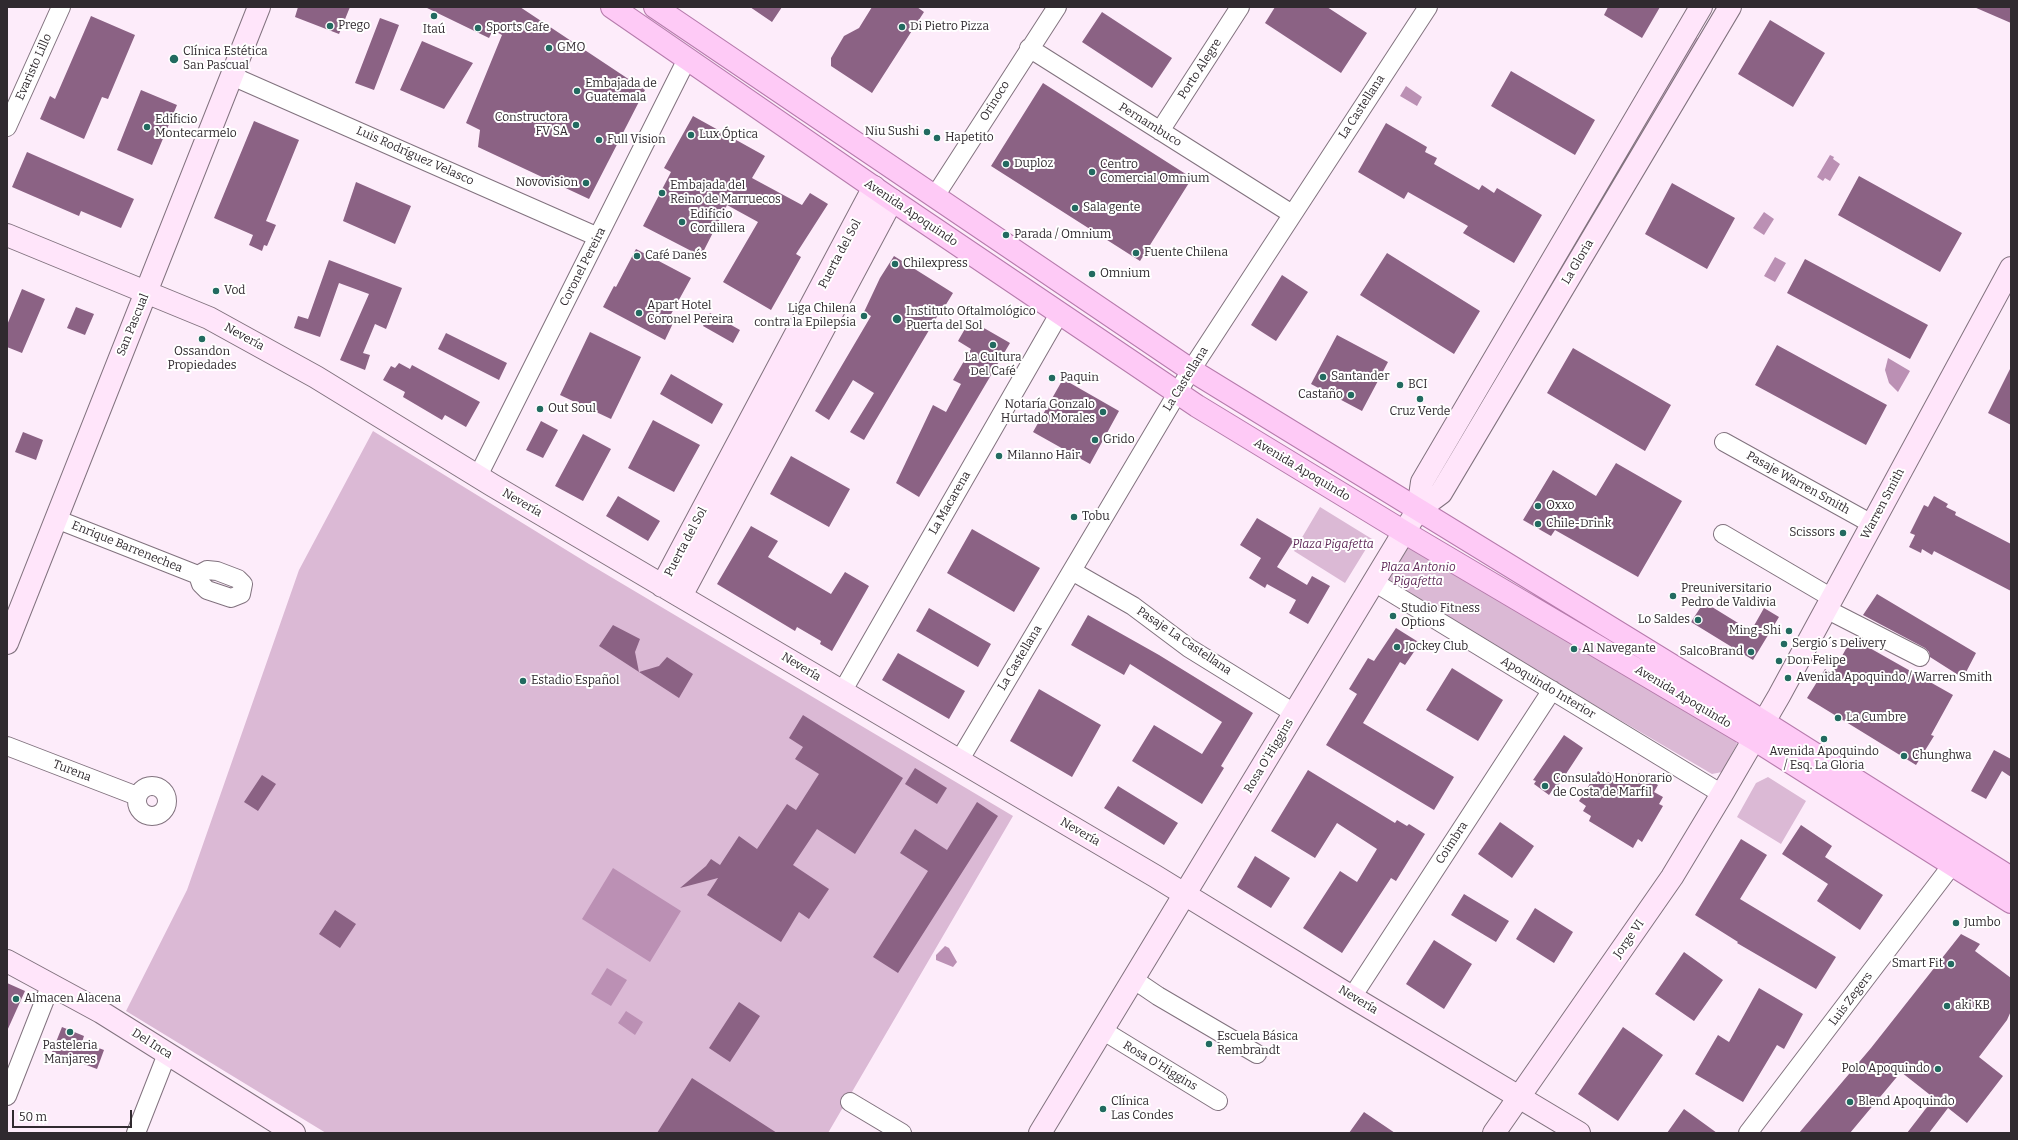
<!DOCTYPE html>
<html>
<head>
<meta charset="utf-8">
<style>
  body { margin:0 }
  #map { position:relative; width:2018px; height:1140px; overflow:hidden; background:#fdecfa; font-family:Bitter,serif }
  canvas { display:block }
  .frame { position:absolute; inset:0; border:8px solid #302a2f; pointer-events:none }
  .scale { position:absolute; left:12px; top:1110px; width:120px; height:18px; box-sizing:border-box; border:2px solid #302a2f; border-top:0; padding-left:5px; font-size:12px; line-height:14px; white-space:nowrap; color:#302a2f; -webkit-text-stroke:3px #fff; paint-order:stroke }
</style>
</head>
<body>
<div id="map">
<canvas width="2018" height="1140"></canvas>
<div class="frame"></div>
<div class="scale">50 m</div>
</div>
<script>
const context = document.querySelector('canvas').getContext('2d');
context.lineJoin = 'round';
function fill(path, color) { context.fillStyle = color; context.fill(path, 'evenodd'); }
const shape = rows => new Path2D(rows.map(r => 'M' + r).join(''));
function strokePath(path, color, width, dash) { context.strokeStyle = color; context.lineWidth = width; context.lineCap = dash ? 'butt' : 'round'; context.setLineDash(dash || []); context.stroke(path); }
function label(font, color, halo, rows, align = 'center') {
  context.font = font + ' Bitter,serif'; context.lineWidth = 4; context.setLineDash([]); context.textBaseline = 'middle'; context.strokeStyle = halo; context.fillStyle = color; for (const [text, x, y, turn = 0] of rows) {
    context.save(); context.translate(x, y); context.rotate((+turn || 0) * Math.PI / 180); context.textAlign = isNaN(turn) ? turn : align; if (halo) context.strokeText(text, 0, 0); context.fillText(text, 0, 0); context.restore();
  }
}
fill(shape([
  [1694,36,1703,41,1642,144,1633,138],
  [373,431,589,564,1013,816,828,1133,326,1133,126,1011,187,890,299,570],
  [1320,507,1372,539,1345,583,1294,551],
  [1414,546,1733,735,1737,744,1722,772,1712,774,1390,585,1387,577,1405,547],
  [1768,777,1806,801,1781,844,1737,817,1756,783]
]), '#dbb9d5');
fill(shape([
  [1406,86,1422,97,1417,106,1400,96],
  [1830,155,1834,157,1833,159,1840,164,1830,181,1825,178,1823,181,1817,177],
  [1764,212,1774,219,1764,235,1753,228],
  [1775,257,1786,263,1775,282,1764,276],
  [1888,358,1910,371,1898,392,1889,383,1885,370],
  [613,868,681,911,650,962,582,919],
  [945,946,949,948,957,962,953,967,936,960,936,955],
  [607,968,627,980,611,1006,591,994],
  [626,1011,643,1022,635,1035,618,1023]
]), '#bb90b4');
fill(shape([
  [298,7,350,7,339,34,295,17],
  [425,7,520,7,645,90,589,199,478,147,480,130,466,123,502,35,493,30,489,38],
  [750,7,782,7,772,22],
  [872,7,917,7,924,12,872,93,831,66,831,58,844,36,859,28],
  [1275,7,1327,7,1367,33,1341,73,1265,23],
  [1608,7,1660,7,1642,38,1604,15],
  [1974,7,2011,7,2011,23],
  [1102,12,1172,58,1152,88,1082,42],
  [91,16,135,35,108,99,102,97,84,139,40,119,50,96,55,99],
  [380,18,399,25,374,90,355,83],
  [1770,20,1825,53,1793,107,1738,74],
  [422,41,473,63,444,109,400,90],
  [1511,71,1595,120,1575,155,1491,106],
  [1043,83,1192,178,1140,261,991,166],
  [141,90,177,105,152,165,117,150],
  [693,116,765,156,752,178,802,205,810,193,828,204,796,254,801,257,771,310,723,282,758,222,727,205,701,256,643,226,671,172,664,168],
  [254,121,299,140,266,221,276,225,267,246,264,245,262,251,249,245,253,235,214,218],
  [1386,123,1427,147,1425,152,1437,158,1434,164,1479,190,1482,185,1494,193,1497,188,1542,215,1514,263,1463,233,1468,226,1408,192,1404,199,1358,172],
  [27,152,134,199,121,228,81,211,79,216,12,187],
  [1859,176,1962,233,1940,272,1838,215],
  [356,182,411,206,395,244,343,221],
  [1672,183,1735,218,1707,269,1645,234],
  [636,249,691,278,670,316,675,319,665,340,603,307,614,286,616,287],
  [1387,253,1480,311,1454,354,1360,295],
  [894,256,953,293,939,316,938,315,864,440,850,432,874,393,853,380,829,420,815,411,871,316,864,312,880,278],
  [1805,259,1928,325,1910,359,1787,293],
  [329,260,402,288,386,329,375,324,363,353,370,355,365,370,340,360,369,294,339,283,320,337,294,328,298,316,308,319],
  [1282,275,1308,292,1276,341,1251,325],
  [22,289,45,299,22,353,7,347,7,325],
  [76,307,94,314,85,335,67,328],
  [710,313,740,330,733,343,703,326],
  [970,320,1010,343,919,497,896,483,933,405,946,412,961,384,953,380,971,349,958,341],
  [590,332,641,357,611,419,560,395],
  [446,333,507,363,499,380,438,349],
  [1337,335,1388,362,1362,411,1311,384],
  [1777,345,1887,405,1866,445,1755,385],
  [1573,348,1671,405,1645,451,1547,393],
  [399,363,410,369,412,365,480,402,466,427,445,415,442,420,403,397,405,392,383,380,391,366,395,368],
  [2011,367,2011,425,1988,413],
  [671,374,723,404,712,424,660,394],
  [1063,379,1119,411,1090,464,1033,432],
  [653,420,700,445,674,492,628,468],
  [541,421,558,430,543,458,526,450],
  [23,432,43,440,36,460,15,452],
  [583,434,611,449,583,501,555,486],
  [791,456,850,489,829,527,770,494],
  [1616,463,1682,501,1638,577,1555,530,1551,536,1523,520,1553,470,1596,496],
  [618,496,660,521,648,541,606,516],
  [1934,496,1948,504,1946,507,1956,512,1955,515,2011,544,2011,591,1934,551,1932,555,1922,549,1921,553,1909,547,1915,535,1910,533,1924,505,1928,507],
  [1257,518,1294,540,1277,567,1307,585,1312,576,1330,586,1308,624,1289,613,1296,600,1267,584,1265,588,1249,578,1261,558,1240,545],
  [751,526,778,541,768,557,831,594,845,572,869,586,832,651,820,644,821,641,797,627,795,631,717,584],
  [972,529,1040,568,1014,612,947,573],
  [1877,594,1976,653,1963,678,1930,657,1929,652,1925,648,1863,615],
  [1704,602,1751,631,1764,608,1779,617,1753,660,1691,622],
  [929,608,991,644,978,667,916,631],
  [1088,615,1159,655,1253,713,1221,766,1224,768,1202,804,1132,761,1154,725,1202,754,1222,722,1130,664,1124,675,1071,645],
  [613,625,640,639,635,652,639,672,599,646],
  [1396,628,1420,643,1405,665,1400,662,1363,723,1454,777,1434,810,1326,745,1357,694,1349,689,1368,658,1374,661],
  [1852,638,1953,695,1931,735,1934,736,1916,765,1807,698,1825,669,1832,674],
  [898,653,965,691,949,719,882,680],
  [667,657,693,674,679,698,639,672,659,666],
  [1452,668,1503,700,1478,741,1426,710],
  [1039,689,1101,725,1072,777,1010,741],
  [803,715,903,778,855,854,817,829,793,865,829,889,809,919,799,912,781,942,707,895,718,878,680,888,706,866,711,859,720,865,739,836,757,849,787,804,796,810,819,774,795,759,803,747,789,738],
  [1564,735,1583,748,1558,786,1556,785,1549,795,1534,784,1536,781,1533,780],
  [1994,750,2011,759,2011,777,2002,771,1986,799,1971,791],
  [915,768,947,788,937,804,905,784],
  [1308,770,1395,823,1397,820,1407,826,1409,824,1425,834,1396,881,1391,878,1342,953,1303,928,1340,871,1357,882,1377,849,1337,823,1315,858,1271,831],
  [1598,771,1606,776,1608,772,1618,778,1621,772,1635,780,1639,773,1658,785,1654,792,1663,797,1659,804,1663,806,1642,842,1638,839,1633,848,1589,821,1591,816,1583,811,1586,806,1579,801],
  [262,775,276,784,258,811,244,802],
  [1118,786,1178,823,1164,845,1104,808],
  [977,802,998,816,898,973,873,957,928,871,900,853,915,829,947,850],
  [1500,822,1534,846,1512,878,1478,854],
  [1801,825,1832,846,1825,857,1883,895,1860,930,1817,901,1828,884,1782,854],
  [1741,839,1767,855,1740,899,1836,957,1816,989,1737,943,1738,942,1695,915],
  [1255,856,1290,878,1271,908,1237,887],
  [1464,894,1509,921,1496,942,1451,915],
  [1535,908,1573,932,1554,963,1516,939],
  [335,910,356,924,340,948,319,934],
  [1961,934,1980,944,1975,951,2011,978,2011,1011,2007,1020,1979,1057,2003,1076,1967,1123,1948,1108,1929,1133,1907,1133,1934,1098,1901,1072,1850,1133,1799,1133,1871,1048],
  [1434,940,1472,964,1444,1009,1406,984],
  [1684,952,1723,980,1694,1021,1655,994],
  [7,983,25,991,7,1031],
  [1759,988,1803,1014,1784,1049,1777,1045,1743,1102,1695,1074,1718,1035,1729,1042],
  [739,1002,760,1016,730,1062,709,1048],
  [62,1027,84,1036,82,1042,104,1050,97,1069,52,1052],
  [1623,1027,1663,1055,1618,1121,1578,1094],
  [692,1078,777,1133,657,1133],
  [1684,1109,1717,1133,1667,1133],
  [1364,1112,1395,1133,1349,1133]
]), '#8b6284');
const street = shape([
  [1029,48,1292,214],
  [232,76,598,237],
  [7,127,61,7],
  [1160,131,1240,7],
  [935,196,1057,7],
  [1724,442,1872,524],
  [478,476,687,59],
  [56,519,198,575],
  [1723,534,1832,598],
  [207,570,217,571,238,579,243,584,241,594,231,598,207,590,201,584,198,575,207,570],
  [1072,571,1133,606,1189,648,1294,713],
  [1374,582,1722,794],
  [1826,609,1920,657],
  [842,692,1059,314],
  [7,746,137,796],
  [959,761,1191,370,1428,7],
  '137 801a15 15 0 1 1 30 0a15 15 0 1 1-30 0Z',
  [1133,979,1158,996,1257,1054],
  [1352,997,1552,690],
  [1102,1030,1218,1101],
  [7,1096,51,984],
  [850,1102,902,1133],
  [136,1133,167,1054],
  [1748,1133,1952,865]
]);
const secondary = shape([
  [7,235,209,318,316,377,492,485,1155,876,1352,997,1579,1133],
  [1418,510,1422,482,1701,7],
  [662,586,874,187],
  [681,596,892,200],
  [7,643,259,7],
  [7,961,101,1012,294,1133],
  [1040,1133,1404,532,1418,510,1441,493,1730,7],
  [1494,1133,1672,877,1722,794,1779,696,2011,268]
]);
const primary = shape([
  [612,7,892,200,1197,406,1404,532,1754,739,2011,902],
  [655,7,1191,370,1764,722,2011,878]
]);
strokePath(street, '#81727e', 20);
strokePath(secondary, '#81727e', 24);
strokePath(primary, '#b67bac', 24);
strokePath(street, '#fff', 18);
strokePath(secondary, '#ffe5fa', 22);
strokePath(primary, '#fecaf6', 22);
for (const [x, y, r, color] of [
  [434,16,4,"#226a60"],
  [330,26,4,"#226a60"],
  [902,27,4,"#226a60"],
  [478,28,4,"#226a60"],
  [549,48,4,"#226a60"],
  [174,59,5,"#226a60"],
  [577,91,4,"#226a60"],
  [576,125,4,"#226a60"],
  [147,127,4,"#226a60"],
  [927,132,4,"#226a60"],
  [691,135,4,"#226a60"],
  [937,138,4,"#226a60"],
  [599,140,4,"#226a60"],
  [1006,164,4,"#226a60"],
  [1092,172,4,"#226a60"],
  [586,183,4,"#226a60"],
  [662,193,4,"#226a60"],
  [1075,208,4,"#226a60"],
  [682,222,4,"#226a60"],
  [1006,235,4,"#226a60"],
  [1136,253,4,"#226a60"],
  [637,256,4,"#226a60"],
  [895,264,4,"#226a60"],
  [1092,274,4,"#226a60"],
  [216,291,4,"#226a60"],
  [639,313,4,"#226a60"],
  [864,316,4,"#226a60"],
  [897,319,5,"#226a60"],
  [202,339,4,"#226a60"],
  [993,345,4,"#226a60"],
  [1323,377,4,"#226a60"],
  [1052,378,4,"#226a60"],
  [1400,385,4,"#226a60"],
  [1351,395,4,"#226a60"],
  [1420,399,4,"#226a60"],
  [540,409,4,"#226a60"],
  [1103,412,4,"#226a60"],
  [1095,440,4,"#226a60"],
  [999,456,4,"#226a60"],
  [1538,506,4,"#226a60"],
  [1074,517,4,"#226a60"],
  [1538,524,4,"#226a60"],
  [1843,533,4,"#226a60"],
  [1673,596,4,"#226a60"],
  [1393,616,4,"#226a60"],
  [1698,620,4,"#226a60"],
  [1789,631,4,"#226a60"],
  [1784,644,4,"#226a60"],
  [1397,647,4,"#226a60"],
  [1574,649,4,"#226a60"],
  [1751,652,4,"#226a60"],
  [1779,661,4,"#226a60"],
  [1788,678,4,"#226a60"],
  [523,681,4,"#226a60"],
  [1838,718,4,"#226a60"],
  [1824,739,4,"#226a60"],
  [1904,756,4,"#226a60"],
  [1545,786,4,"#226a60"],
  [1956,923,4,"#226a60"],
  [1951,964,4,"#226a60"],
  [16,999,4,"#226a60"],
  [1947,1006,4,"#226a60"],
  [70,1032,4,"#226a60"],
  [1209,1044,4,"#226a60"],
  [1938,1069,4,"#226a60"],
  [1850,1102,4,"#226a60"],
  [1103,1109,4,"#226a60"]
]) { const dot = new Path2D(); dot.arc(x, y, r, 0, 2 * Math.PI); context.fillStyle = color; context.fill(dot); strokePath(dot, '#fff', 1.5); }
label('12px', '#302a2f', '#fff', [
  ["Prego",338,26],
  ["Di Pietro Pizza",910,27],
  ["Sports Cafe",486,28],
  ["Itaú",434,30,"center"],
  ["GMO",557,48],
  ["Clínica Estética",183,52],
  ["San Pascual",183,66],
  ["Embajada de",585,84],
  ["Guatemala",585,98],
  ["Constructora",568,118,"right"],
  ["FV SA",568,132,"right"],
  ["Edificio",155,120],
  ["Montecarmelo",155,134],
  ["Niu Sushi",919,132,"right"],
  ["Lux Óptica",699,135],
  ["Hapetito",945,138],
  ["Full Vision",607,140],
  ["Duploz",1014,164],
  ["Centro",1100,165],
  ["Comercial Omnium",1100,179],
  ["Novovision",578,183,"right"],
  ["Embajada del",670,186],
  ["Reino de Marruecos",670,200],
  ["Sala gente",1083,208],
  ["Edificio",690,215],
  ["Cordillera",690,229],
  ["Parada / Omnium",1014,235],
  ["Fuente Chilena",1144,253],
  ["Café Danés",645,256],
  ["Chilexpress",903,264],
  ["Omnium",1100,274],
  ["Vod",224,291],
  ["Apart Hotel",647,306],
  ["Coronel Pereira",647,320],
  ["Liga Chilena",856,309,"right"],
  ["contra la Epilepsia",856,323,"right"],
  ["Instituto Oftalmológico",906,312],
  ["Puerta del Sol",906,326],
  ["Ossandon",202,352,"center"],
  ["Propiedades",202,366,"center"],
  ["La Cultura",993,358,"center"],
  ["Del Café",993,372,"center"],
  ["Santander",1331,377],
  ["Paquin",1060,378],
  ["BCI",1408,385],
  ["Castaño",1343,395,"right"],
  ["Notaría Gonzalo",1095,405,"right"],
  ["Hurtado Morales",1095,419,"right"],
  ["Out Soul",548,409],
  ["Cruz Verde",1420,412,"center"],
  ["Grido",1103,440],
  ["Milanno Hair",1007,456],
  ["Oxxo",1546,506],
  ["Tobu",1082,517],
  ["Chile-Drink",1546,524],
  ["Scissors",1835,533,"right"],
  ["Preuniversitario",1681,589],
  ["Pedro de Valdivia",1681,603],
  ["Studio Fitness",1401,609],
  ["Options",1401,623],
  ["Lo Saldes",1690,620,"right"],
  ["Ming-Shi",1781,631,"right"],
  ["Sergio´s Delivery",1792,644],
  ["Jockey Club",1405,647],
  ["Al Navegante",1582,649],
  ["SalcoBrand",1743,652,"right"],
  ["Don Felipe",1787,661],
  ["Avenida Apoquindo / Warren Smith",1796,678],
  ["Estadio Español",531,681],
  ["La Cumbre",1846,718],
  ["Avenida Apoquindo",1824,752,"center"],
  ["/ Esq. La Gloria",1824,766,"center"],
  ["Chunghwa",1912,756],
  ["Consulado Honorario",1553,779],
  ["de Costa de Marfil",1553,793],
  ["Jumbo",1964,923],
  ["Smart Fit",1943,964,"right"],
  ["Almacen Alacena",24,999],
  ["aki KB",1955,1006],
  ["Escuela Básica",1217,1037],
  ["Rembrandt",1217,1051],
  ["Pasteleria",70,1046,"center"],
  ["Manjares",70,1060,"center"],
  ["Polo Apoquindo",1930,1069,"right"],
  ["Clínica",1111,1102],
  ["Las Condes",1111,1116],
  ["Blend Apoquindo",1858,1102]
], 'left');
label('12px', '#302a2f', '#fff', [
  ["Evaristo Lillo",34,67,-66],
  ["Porto Alegre",1200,69,-57],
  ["Orinoco",995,101,-58],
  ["La Castellana",1362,107,-57],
  ["Pernambuco",1150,125,32],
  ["Luis Rodríguez Velasco",415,156,24],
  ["Avenida Apoquindo",911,213,34],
  ["Puerta del Sol",840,254,-62],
  ["La Gloria",1578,262,-59],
  ["Coronel Pereira",583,267,-63],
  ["San Pascual",133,325,-68],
  ["Nevería",244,337,29],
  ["La Castellana",1186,379,-58],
  ["Avenida Apoquindo",1302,470,31],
  ["Pasaje Warren Smith",1798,483,29],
  ["Nevería",522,503,30],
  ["La Macarena",950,503,-60],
  ["Warren Smith",1883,504,-62],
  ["Puerta del Sol",686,542,-62],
  ["Enrique Barrenechea",127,547,22],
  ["Pasaje La Castellana",1184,641,34],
  ["La Castellana",1020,658,-59],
  ["Nevería",801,667,31],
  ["Apoquindo Interior",1548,688,31],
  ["Avenida Apoquindo",1683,697,31],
  ["Rosa O'Higgins",1269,756,-59],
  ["Turena",72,771,21],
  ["Nevería",1080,832,30],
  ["Coimbra",1452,843,-57],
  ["Jorge VI",1629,939,-55],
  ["Luis Zegers",1851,999,-53],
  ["Nevería",1358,1000,31],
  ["Del Inca",152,1044,32],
  ["Rosa O'Higgins",1160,1066,31]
]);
label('italic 12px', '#612b5a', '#fff', [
  ["Plaza Pigafetta",1333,545],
  ["Plaza Antonio",1418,568],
  ["Pigafetta",1418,582]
]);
</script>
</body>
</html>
